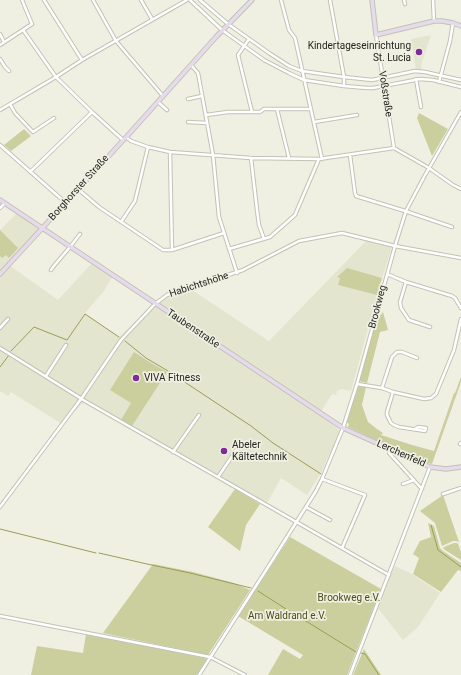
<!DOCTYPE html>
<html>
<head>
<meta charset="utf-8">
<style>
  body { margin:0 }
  canvas { display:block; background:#eff0e2 }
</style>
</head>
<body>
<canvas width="461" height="675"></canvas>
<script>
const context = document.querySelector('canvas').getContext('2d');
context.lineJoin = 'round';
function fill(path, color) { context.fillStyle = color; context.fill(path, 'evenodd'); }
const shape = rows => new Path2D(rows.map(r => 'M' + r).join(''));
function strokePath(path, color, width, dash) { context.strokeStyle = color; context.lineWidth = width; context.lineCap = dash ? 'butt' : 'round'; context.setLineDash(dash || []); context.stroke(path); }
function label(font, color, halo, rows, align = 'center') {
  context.font = font + ' Roboto,sans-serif'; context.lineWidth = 3.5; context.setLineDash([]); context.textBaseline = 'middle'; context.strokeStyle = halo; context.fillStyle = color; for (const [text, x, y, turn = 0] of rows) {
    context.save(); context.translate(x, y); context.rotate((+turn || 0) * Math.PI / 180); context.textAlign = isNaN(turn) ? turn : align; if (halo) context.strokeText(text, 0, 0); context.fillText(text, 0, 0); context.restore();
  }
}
fill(shape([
  [431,35,421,65,422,70,416,70,411,39],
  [18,212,43,229,9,265,58,300,93,262,113,276,104,291,85,313,119,337,155,304,168,297,189,288,269,341,367,240,381,244,388,244,388,246,392,247,382,278,379,277,373,294,377,295,351,391,341,389,337,391,336,395,332,394,320,413,341,432,328,457,322,471,307,495,281,478,267,503,264,501,262,503,85,401,62,424,11,392,8,396,0,391,0,230],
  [395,566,412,574,440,593,418,627,403,640,377,607]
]), '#e3e5cf');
fill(shape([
  [419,113,448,129,432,156,417,118],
  [24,129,31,136,11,151,4,145],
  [0,230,18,248,9,258,6,255,2,258,0,256],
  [347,268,382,278,377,295,338,285,340,278,337,277],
  [383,312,388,330,380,332,367,383,358,381,374,324],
  [134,352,151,363,167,372,132,426,121,420,131,403,110,390],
  [461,377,461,382,432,464,421,461,348,427,349,424,345,421,357,384,363,385,366,387,362,405,368,422,377,429,383,433,381,435,412,445,434,451,454,393,455,393],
  [235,489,260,504,246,525,240,551,208,527],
  [443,495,459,542,456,541,453,541,442,546,435,523,420,511],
  [428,523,434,526,440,548,443,551,461,563,461,571,458,570,441,592,413,574,419,558,413,554,420,541,431,537],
  [290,537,381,589,347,675,268,675,283,649,300,659,303,655,238,616,266,574],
  [454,543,457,543,458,544,461,552,461,560,445,550,443,548,446,546],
  [153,564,193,572,234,583,250,590,208,655,103,633],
  [86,634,205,658,207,660,198,675,31,675,37,646,83,653],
  [364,649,381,675,353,675]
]), '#cbcf9e');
strokePath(shape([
  [125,341,146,358,168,371,251,426,273,443,321,474],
  [11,351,34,327,67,340,85,314,119,337],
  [0,367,9,355],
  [431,525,438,550,461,567],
  [0,529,96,553],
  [99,553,147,564,190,573,251,588],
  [258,591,286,609],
  [288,610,356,652],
  [361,653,365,654,379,675]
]), '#9a9e56', 1);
const street = shape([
  [44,0,82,60],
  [93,0,116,41,163,96],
  [141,0,152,19],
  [190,0,222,30,264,60,289,73,304,80,344,86,367,88,373,88,420,79,433,80,461,87],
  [200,0,228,24,269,53,289,66,302,71,344,77,372,80,415,71,425,72,461,80],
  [281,0,289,30,295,38,322,159],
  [330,0,344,77,344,86],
  [404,0,405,4],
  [433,0,434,21],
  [23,30,56,77,92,112,123,140],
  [0,34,4,42],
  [376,35,394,148],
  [249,39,238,55,252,112],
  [0,45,32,24,22,0],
  [0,59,5,67,9,71],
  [191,65,198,73,213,155,219,217,237,273],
  [416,79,421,107],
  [439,82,450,41,453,23],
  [188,99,202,96],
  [158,102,167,110],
  [10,104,15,113,33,132,54,118],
  [277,109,289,158],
  [0,110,56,77,82,60,187,0],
  [206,115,228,112,260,112,264,109,311,109],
  [188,122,207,123],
  [314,122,357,115],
  [126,137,131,141,148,147,170,152,251,158,319,159,394,148],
  [0,145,66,203],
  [394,148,429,168,453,185,461,189],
  [170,152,172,250],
  [350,155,355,193,356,196,405,211,452,227],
  [251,158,257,210,259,225,264,239],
  [30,172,92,112],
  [78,189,99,207,163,250,172,250,224,233],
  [0,208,5,203],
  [121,222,135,201,148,147],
  [229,249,270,237,295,215,319,159],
  [51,270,53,267,70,247,80,234],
  [387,274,406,282,452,296,455,298,461,308],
  [406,282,400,302,401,308,409,320,430,327],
  [0,328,8,319],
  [0,348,85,401,389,575],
  [46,376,66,345],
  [357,384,382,388,393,392,424,399,431,398,436,394,454,350,461,319],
  [382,388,392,357,397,352,402,352,417,358],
  [393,392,387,412,387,415,391,423,394,425,399,427,425,431,426,428,418,427,415,429],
  [460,444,461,443],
  [173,452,199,415],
  [389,453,422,489],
  [218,477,239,446],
  [322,479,365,495,342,548],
  [403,484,414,480],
  [443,494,461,488],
  [0,507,81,399,121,340,155,304,167,295,243,270,299,241,342,233,395,246,461,258],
  [306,507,330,520],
  [0,616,210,657,245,675],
  [199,675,270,564,316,491,322,479,343,428,357,384,395,246,406,211,424,177,461,112],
  [350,675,430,467]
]);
const secondary = shape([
  [372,0,376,35,434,21,442,21,453,23,461,26],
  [0,200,343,428,430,467,446,469,461,467],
  [0,274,129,134,216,37,252,0]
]);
strokePath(street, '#c1c3b5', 4.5);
strokePath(secondary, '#c1c3b5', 5.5);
strokePath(street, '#fff', 2.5);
strokePath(secondary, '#e7daec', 3.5);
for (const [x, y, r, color] of [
  [419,52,4,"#7e2a99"],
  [136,378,4,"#7e2a99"],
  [224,451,4,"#7e2a99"]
]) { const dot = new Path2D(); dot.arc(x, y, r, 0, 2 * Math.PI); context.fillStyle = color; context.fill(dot); strokePath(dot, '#eff0e2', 1.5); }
label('10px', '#242520', '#eff0e2', [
  ["Kindertageseinrichtung",411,46,"right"],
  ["St. Lucia",411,58,"right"],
  ["VIVA Fitness",144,378],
  ["Abeler",232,445],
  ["Kältetechnik",232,457]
], 'left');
label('10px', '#242520', '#eff0e2', [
  ["Voßstraße",385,94,81],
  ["Borghorster Straße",79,188,-48],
  ["Habichtshöhe",199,285,-18],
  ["Brookweg",378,307,-75],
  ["Taubenstraße",193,329,34],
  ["Lerchenfeld",401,454,24]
]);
label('10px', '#4a4d16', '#eff0e2', [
  ["Brookweg e.V.",349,598],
  ["Am Waldrand e.V.",287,616]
]);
</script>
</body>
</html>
